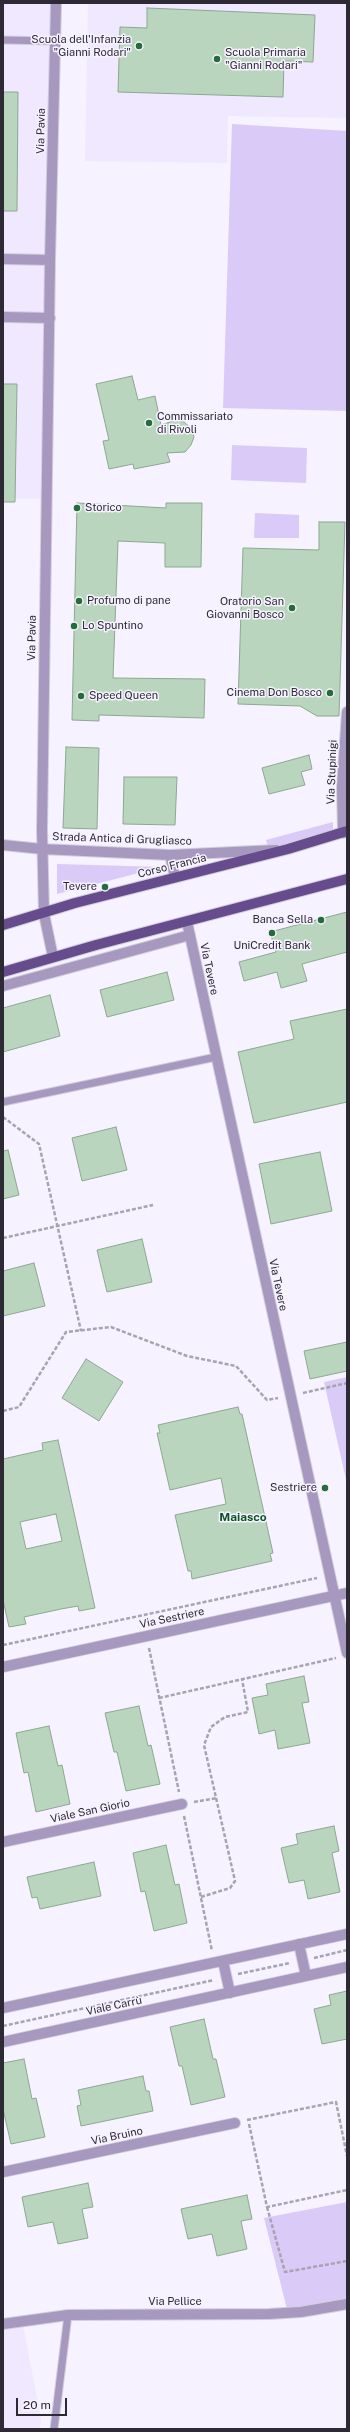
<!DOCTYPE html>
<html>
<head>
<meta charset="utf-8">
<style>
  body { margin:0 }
  #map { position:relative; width:350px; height:2432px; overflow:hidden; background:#f6f2ff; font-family:"Public Sans",sans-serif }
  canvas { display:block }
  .frame { position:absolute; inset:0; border:4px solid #2d2935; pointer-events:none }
  .scale { position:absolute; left:16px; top:2398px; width:51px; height:18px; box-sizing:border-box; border:2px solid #2d2935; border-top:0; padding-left:5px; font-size:12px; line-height:14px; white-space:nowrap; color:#2d2935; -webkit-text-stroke:3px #f6f2ff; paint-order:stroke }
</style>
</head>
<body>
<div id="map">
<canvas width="350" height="2432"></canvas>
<div class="frame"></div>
<div class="scale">20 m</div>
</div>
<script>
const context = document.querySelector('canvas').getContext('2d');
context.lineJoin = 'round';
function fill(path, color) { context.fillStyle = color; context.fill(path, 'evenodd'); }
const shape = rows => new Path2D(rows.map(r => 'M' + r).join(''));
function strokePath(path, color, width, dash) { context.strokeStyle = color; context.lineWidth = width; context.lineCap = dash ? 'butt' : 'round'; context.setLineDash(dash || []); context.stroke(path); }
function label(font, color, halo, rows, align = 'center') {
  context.font = font + ' "Public Sans",sans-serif'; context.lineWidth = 3; context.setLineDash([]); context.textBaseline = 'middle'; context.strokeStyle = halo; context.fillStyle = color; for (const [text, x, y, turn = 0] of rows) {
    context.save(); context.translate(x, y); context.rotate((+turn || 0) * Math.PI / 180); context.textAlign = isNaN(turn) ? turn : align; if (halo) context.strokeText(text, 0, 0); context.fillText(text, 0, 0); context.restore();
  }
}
fill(shape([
  [3,3,61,3,47,499,3,498],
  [88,3,347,3,347,118,228,116,227,163,85,161],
  [23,2325,41,2419,40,2429,3,2429,3,2329]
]), '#efe8ff');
fill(shape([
  [232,124,347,131,347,411,223,408],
  [232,445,307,448,306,483,231,480],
  [255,513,299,515,299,538,254,538],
  [333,822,333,831,269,850,266,840],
  [57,864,162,867,57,894],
  [347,1377,347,1484,324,1382],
  [347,2202,347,2304,288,2313,264,2218]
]), '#dacaf7');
const building = shape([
  [147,8,315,15,313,62,284,61,283,97,118,92,120,27,147,28,147,8],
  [3,92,18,92,17,211,3,211,3,92],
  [132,376,138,400,155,396,161,425,176,420,184,422,192,429,194,437,191,445,185,452,167,453,170,462,134,469,133,464,109,469,103,441,109,440,96,384,132,376],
  [3,384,17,384,15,502,3,502,3,384],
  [77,503,166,508,166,503,202,503,201,567,165,567,165,543,118,541,113,678,205,679,204,718,99,715,99,721,72,720,77,503],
  [319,522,345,522,339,716,317,716,300,706,238,704,243,548,319,550,319,522],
  [66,747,99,748,97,829,63,828,66,747],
  [309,755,312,769,301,772,305,785,269,794,262,768,309,755],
  [124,777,177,777,175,825,123,824,124,777],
  [347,912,347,952,302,964,307,981,281,988,277,972,244,981,239,962,276,952,270,932,347,912],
  [167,972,174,1000,107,1017,100,990,167,972],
  [50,995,60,1036,3,1052,3,1008,50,995],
  [347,1009,347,1102,254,1123,238,1052,294,1039,290,1021,347,1009],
  [116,1127,127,1170,82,1181,72,1138,116,1127],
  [8,1150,19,1195,3,1199,3,1151,8,1150],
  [320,1152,332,1211,271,1224,259,1164,320,1152],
  [142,1239,152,1282,107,1292,97,1250,142,1239],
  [34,1263,45,1306,3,1316,3,1271,34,1263],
  [347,1342,347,1371,310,1379,304,1351,347,1342],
  [86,1359,123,1382,99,1421,62,1398,86,1359],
  [238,1407,240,1414,242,1414,273,1553,270,1554,272,1561,192,1579,191,1571,188,1571,175,1515,226,1504,221,1478,170,1490,157,1433,160,1433,158,1425,238,1407],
  [58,1440,95,1608,79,1611,78,1606,61,1609,24,1617,26,1624,9,1627,3,1600,3,1459,43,1450,42,1443,58,1440],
  [56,1514,62,1541,26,1549,20,1522,56,1514],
  [304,1676,309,1702,302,1703,310,1743,278,1749,275,1730,259,1734,252,1698,268,1695,266,1684,304,1676],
  [139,1706,148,1746,151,1745,160,1784,126,1791,117,1752,114,1752,105,1713,139,1706],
  [49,1726,58,1766,62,1765,70,1804,36,1812,28,1772,24,1773,16,1733,49,1726],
  [334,1826,339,1851,332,1853,340,1892,308,1899,304,1880,289,1883,281,1848,298,1844,296,1834,334,1826],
  [166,1845,175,1885,179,1884,187,1923,154,1931,145,1891,141,1892,133,1853,166,1845],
  [94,1862,101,1896,40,1909,37,1897,32,1898,27,1877,94,1862],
  [347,1991,347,2039,322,2044,314,2009,331,2005,329,1995,347,1991],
  [204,2019,213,2059,216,2059,225,2097,191,2105,182,2066,179,2066,170,2027,204,2019],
  [24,2059,32,2099,36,2098,45,2137,11,2144,3,2109,3,2063,24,2059],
  [143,2076,146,2091,149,2091,153,2111,81,2126,77,2106,81,2105,78,2090,143,2076],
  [88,2183,93,2207,82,2209,88,2238,58,2244,53,2222,28,2227,22,2197,88,2183],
  [247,2195,252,2219,241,2221,247,2249,217,2256,212,2234,188,2239,181,2209,247,2195]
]);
fill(building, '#bad5be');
strokePath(building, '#8da792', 1);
const lane = shape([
  [3,40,55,41],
  [3,1102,216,1057],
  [54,2429,68,2315]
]);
const street = shape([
  [3,259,50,260],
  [3,317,50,318],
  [343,833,342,787,347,712],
  [3,845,42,849,170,855,276,850],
  [170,855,175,877],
  [187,922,347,1653],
  [53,957,44,914,42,830,50,260,56,3],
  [3,986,190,935],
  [3,1667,347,1593],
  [3,1842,182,1804],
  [299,1944,306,1976],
  [223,1961,230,1993],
  [3,2008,347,1934],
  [3,2042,347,1967],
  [3,2172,235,2123],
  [3,2324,68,2315,269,2314,301,2312,347,2304]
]);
const primary = shape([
  [3,925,75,903,288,849,347,831],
  [3,972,96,945,347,879]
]);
strokePath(lane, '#d2cedb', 9);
strokePath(street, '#d2cedb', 12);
strokePath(primary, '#d2cedb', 12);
strokePath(shape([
  [3,1117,39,1144,81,1331],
  [3,1238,153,1205],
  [303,1393,347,1383],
  [3,1411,19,1407,66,1332,111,1327,187,1356,236,1366,267,1400,278,1398],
  [3,1645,317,1578],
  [149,1648,179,1792],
  [159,1698,336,1658],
  [194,1802,217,1798],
  [184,1816,212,1951],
  [201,1897,230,1888,235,1881,204,1745,211,1727,225,1717,248,1712,242,1679],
  [314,1958,347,1950],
  [238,1974,290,1963],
  [3,2026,214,1980],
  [247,2120,336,2102,347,2156],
  [249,2124,267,2207,347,2190],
  [267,2207,285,2272,347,2261]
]), '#a7a3af', 2.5, [4, 2]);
strokePath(lane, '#a698be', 7);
strokePath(street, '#a698be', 10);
strokePath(primary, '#664b8d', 10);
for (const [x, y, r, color] of [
  [139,46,4,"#246c39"],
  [217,59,4,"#246c39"],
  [149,423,4,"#246c39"],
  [77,508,4,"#246c39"],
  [79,601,4,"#246c39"],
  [292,608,4,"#246c39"],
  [74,626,4,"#246c39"],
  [330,693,4,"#246c39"],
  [81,696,4,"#246c39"],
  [105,887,4,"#246c39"],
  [321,920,4,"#246c39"],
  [272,933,4,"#246c39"],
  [325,1488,4,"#246c39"]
]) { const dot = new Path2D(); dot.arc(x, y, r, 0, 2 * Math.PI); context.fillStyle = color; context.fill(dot); strokePath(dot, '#f6f2ff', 1.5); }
label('11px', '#2d2935', '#f6f2ff', [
  ["Scuola dell'Infanzia",131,40],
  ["\"Gianni Rodari\"",131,53],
  ["Scuola Primaria",225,53,"left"],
  ["\"Gianni Rodari\"",225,66,"left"],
  ["Commissariato",157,417,"left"],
  ["di Rivoli",157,430,"left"],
  ["Storico",85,508,"left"],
  ["Profumo di pane",87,601,"left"],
  ["Oratorio San",284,602],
  ["Giovanni Bosco",284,615],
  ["Lo Spuntino",82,626,"left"],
  ["Cinema Don Bosco",322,693],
  ["Speed Queen",89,696,"left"],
  ["Tevere",97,887],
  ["Banca Sella",313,920],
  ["UniCredit Bank",272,946,"center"],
  ["Sestriere",317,1488]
], 'right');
label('11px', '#2d2935', '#f6f2ff', [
  ["Via Pavia",41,131,-89],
  ["Via Pavia",32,638,-89],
  ["Via Stupinigi",332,772,-88],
  ["Strada Antica di Grugliasco",122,839,2],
  ["Corso Francia",172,866,-14],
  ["Via Tevere",209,969,78],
  ["Via Tevere",278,1285,78],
  ["Via Sestriere",172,1618,-12],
  ["Viale San Giorio",90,1811,-12],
  ["Viale Carrù",114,2006,-12],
  ["Via Bruino",117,2136,-12],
  ["Via Pellice",175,2302]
]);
label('bold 12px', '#0b5225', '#f6f2ff', [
  ["Maiasco",243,1517]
]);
</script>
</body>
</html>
